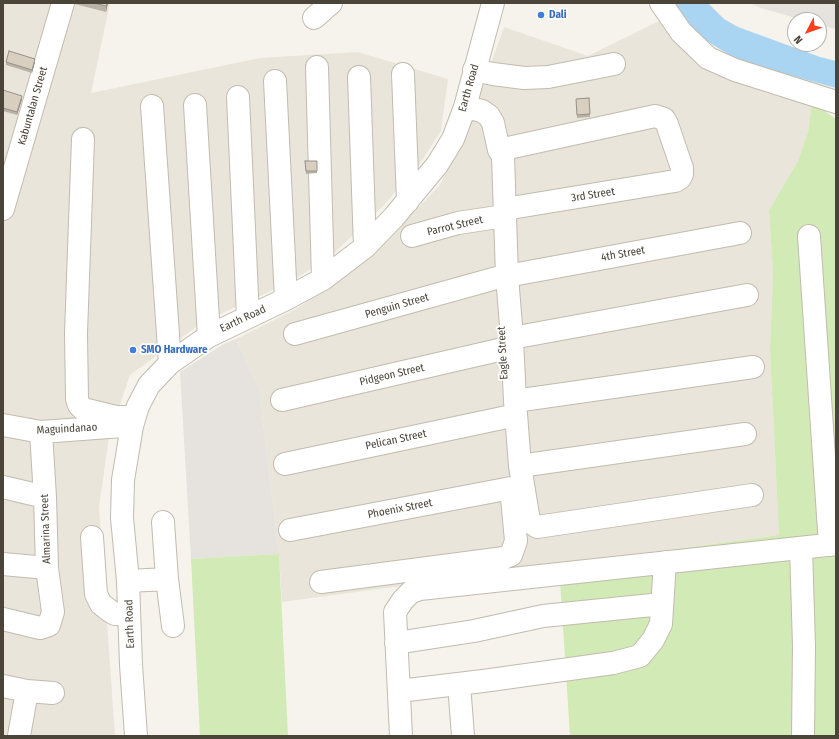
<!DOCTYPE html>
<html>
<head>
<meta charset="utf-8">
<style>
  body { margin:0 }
  #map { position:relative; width:839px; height:739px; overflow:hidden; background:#f6f3ec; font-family:"Fira Sans Condensed",sans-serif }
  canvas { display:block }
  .frame { position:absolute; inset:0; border:4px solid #4b4439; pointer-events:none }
  .north { position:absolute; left:787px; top:12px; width:40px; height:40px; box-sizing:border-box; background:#fff; border:1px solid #b7b4b0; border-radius:50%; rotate:229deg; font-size:11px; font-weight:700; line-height:16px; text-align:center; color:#4b4439 }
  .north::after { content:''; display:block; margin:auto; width:14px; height:18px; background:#fc3f1d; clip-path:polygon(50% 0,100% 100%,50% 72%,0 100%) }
</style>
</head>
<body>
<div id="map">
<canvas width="839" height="739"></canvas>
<div class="frame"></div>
<div class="north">N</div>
</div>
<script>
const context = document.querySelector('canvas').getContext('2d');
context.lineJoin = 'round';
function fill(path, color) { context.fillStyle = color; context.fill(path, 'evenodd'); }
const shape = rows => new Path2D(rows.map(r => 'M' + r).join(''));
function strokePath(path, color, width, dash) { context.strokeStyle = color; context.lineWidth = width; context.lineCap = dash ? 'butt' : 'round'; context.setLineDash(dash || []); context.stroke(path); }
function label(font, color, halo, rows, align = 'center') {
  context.font = font + ' "Fira Sans Condensed",sans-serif'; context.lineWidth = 3.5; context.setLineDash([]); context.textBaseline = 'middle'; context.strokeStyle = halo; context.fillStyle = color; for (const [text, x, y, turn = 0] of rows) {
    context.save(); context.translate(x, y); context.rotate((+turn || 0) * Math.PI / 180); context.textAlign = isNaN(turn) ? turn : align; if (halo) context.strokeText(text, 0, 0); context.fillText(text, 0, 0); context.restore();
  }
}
fill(shape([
  [3,3,110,3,91,93,260,58,358,52,448,79,441,131,419,165,384,205,330,257,288,283,203,322,130,375,109,437,99,507,115,736,3,736],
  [659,21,687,52,812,102,808,132,798,161,769,210,773,274,770,352,779,535,282,602,279,554,259,389,236,339,296,309,337,282,383,244,440,185,467,130,504,27,588,56]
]), '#eae5da');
fill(shape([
  [750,3,836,3,836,29,819,25,819,20,803,20,761,8],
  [236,339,259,389,279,554,191,559,180,372,222,345]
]), '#e6e2dd');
fill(shape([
  [812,102,836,119,836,736,570,736,559,565,779,535,770,351,773,274,769,210,798,161,808,132],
  [279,554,288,736,200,736,191,559]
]), '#d2eab5');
fill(shape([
  [670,3,708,3,724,19,738,27,820,57,836,61,836,88,739,61,702,38]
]), '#a9d4f2');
const minor = shape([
  [661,3,681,32,708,58,735,70,836,102],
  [314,18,331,3],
  [317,67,323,279],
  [474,70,493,74,524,78,548,77,614,64],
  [403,74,408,201],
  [359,77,365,247],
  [275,81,286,299],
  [238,97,248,317],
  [195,105,209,336],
  [152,106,170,363],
  [465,107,482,111,489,116,493,123,499,150,503,156,507,276,512,338,515,401,520,466,529,521,537,527,752,495],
  [83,139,76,333,77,399,79,405,83,409,116,417,134,417],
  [499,150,655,116,664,119,667,124,682,168,682,174,680,178,675,181,505,209],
  [3,209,63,3],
  [412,236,458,223,498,217],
  [809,236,830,545],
  [507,276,740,233],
  [295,334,500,277],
  [512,338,747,295],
  [282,400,503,349],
  [515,401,753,367],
  [3,425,41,432,123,426],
  [285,464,507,417],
  [520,466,745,434],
  [3,487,45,497],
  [163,522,167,579],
  [290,530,511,488],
  [92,537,96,594,101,604,110,611,115,614,129,614],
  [801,548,804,646,803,736],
  [3,564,47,568],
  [128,581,167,579,173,626],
  [321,582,504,558,511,555,516,541,512,498],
  [3,619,40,628,49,625,53,612,47,568,45,497,41,432],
  [396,643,474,631,543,616,662,604],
  [459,684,463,736],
  [3,686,27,691,53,693],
  [399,691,483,681,613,663,640,656,653,640,661,624,665,562],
  [19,736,27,691],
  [136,736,131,665,128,581,122,518,123,480,132,426,138,406,149,385,170,363,209,336,286,299,323,279,365,247,394,217,437,165,453,139,465,107,493,3],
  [401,736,395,612,403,600,411,592,420,589,836,544]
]);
strokePath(minor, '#c2bbae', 24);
strokePath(minor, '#fff', 22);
fill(shape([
  [71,3,108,3,106,12],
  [6,62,35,62,32,73,6,65],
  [3,91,22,99,17,115,3,111],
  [589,98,590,117,577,118,576,99],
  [305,161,317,161,317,173,306,174]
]), '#bab2a6');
fill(shape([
  [107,3,108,3,106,12,106,6],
  [35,59,35,62,32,73,32,70],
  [22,96,22,99,17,115,17,112]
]), '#979187');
const building = shape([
  [94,3,107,3,106,6,94,3],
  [9,51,35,59,32,70,6,62,9,51],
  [3,90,22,96,17,112,3,108,3,90],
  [589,98,590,114,577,115,576,99,589,98],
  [305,161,317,161,317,171,306,171,305,161]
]);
fill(building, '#d8cfc1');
strokePath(building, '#979187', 1);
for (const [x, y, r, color] of [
  [541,15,4,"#3f7fe0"],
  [133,350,4,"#3f7fe0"]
]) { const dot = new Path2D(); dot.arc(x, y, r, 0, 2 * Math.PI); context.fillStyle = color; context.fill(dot); strokePath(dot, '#fff', 1.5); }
label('bold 11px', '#366cbe', '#fff', [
  ["Dali",549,15],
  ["SMO Hardware",141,350]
], 'left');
label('11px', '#4b4439', '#fff', [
  ["Earth Road",469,88,-74],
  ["Kabuntalan Street",33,106,-74],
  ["3rd Street",593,195,-9],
  ["Parrot Street",455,226,-13],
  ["4th Street",623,254,-10],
  ["Penguin Street",397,306,-16],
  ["Earth Road",243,319,-25],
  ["Eagle Street",503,353,-93],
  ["Pidgeon Street",392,375,-13],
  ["Maguindanao",67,429,-3],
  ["Pelican Street",396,440,-12],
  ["Phoenix Street",400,509,-11],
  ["Almarina Street",46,529,-92],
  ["Earth Road",130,624,-92]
]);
</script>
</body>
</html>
